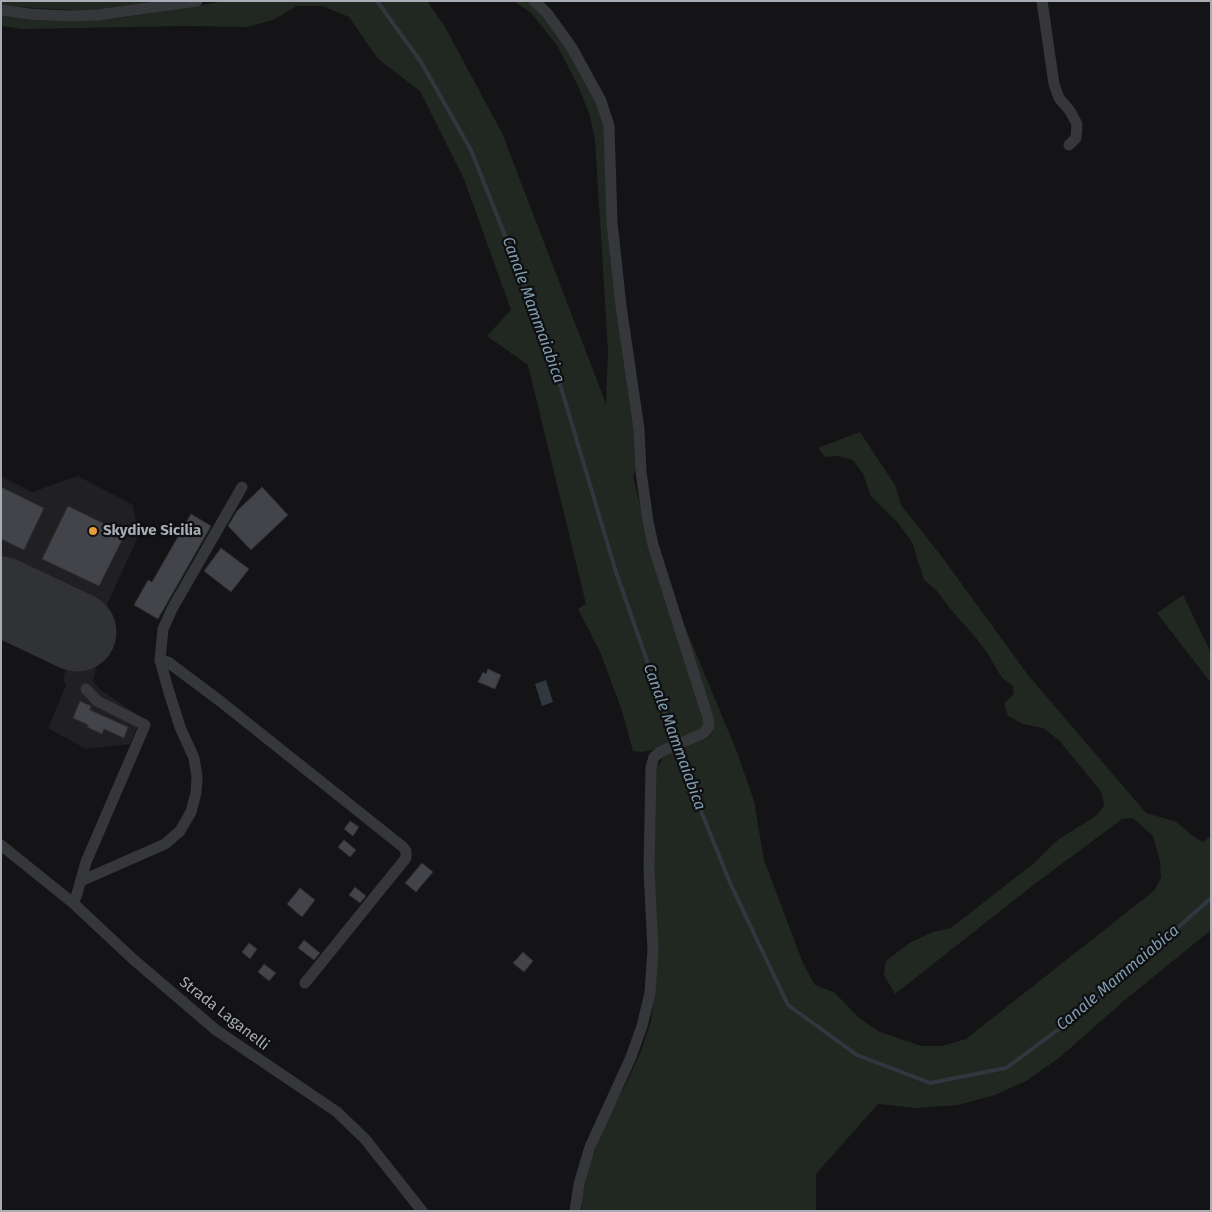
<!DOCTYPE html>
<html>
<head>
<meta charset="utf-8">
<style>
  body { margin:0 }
  #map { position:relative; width:1212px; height:1212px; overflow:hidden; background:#141416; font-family:"Fira Sans",sans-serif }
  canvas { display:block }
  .frame { position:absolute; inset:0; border:2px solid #a7acb5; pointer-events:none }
</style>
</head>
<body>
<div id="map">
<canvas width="1212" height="1212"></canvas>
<div class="frame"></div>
</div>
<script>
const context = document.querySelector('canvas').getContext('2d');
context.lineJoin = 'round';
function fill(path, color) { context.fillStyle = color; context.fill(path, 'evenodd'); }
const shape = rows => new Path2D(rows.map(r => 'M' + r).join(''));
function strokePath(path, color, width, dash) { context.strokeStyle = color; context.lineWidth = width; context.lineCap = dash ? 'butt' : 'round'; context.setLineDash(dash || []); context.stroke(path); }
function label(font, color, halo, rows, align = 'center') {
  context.font = font + ' "Fira Sans",sans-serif'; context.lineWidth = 4.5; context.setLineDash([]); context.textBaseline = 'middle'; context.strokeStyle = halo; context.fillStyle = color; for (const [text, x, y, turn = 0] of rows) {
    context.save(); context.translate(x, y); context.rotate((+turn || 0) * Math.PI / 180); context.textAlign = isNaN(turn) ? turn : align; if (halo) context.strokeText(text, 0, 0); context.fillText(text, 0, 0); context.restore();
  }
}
fill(shape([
  [1,476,32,492,78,476,133,505,138,537,108,602,102,624,102,644,93,680,98,688,141,717,130,744,86,749,48,728,66,685,63,680,66,668,1,636]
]), '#202023');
fill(shape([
  [1,1,159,1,93,11,33,8,1,5],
  [226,1,427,1,445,27,502,133,606,404,608,350,595,140,590,116,579,88,557,45,530,12,513,1,528,1,544,15,583,75,604,121,634,421,637,463,633,477,642,513,704,724,698,741,708,738,714,728,673,598,737,752,754,801,764,860,803,963,815,985,835,993,859,1018,880,1032,921,1046,942,1046,966,1039,1155,890,1161,877,1160,861,1153,836,1133,818,1122,819,1032,886,895,994,884,975,886,961,909,943,933,932,951,928,1034,863,1059,839,1096,816,1104,806,1102,793,1059,740,1043,728,1023,724,1008,716,1004,703,1014,694,1013,686,1002,678,988,654,976,638,953,612,936,590,924,580,912,542,898,523,871,496,863,474,853,460,838,456,825,457,818,448,860,432,895,485,901,505,942,557,1028,675,1146,813,1177,822,1191,835,1203,842,1211,836,1211,930,1126,999,1059,1058,1026,1081,995,1095,958,1105,916,1108,878,1104,816,1174,816,1211,582,1211,582,1197,588,1172,598,1142,611,1110,627,1082,641,1051,651,1021,655,985,653,848,656,766,662,761,658,749,642,752,633,751,622,711,601,654,578,609,586,604,528,365,487,336,511,310,464,179,420,91,378,59,349,17,323,6,297,6,273,20,247,27,186,26,22,29,1,26,1,16,24,18,96,20,120,18],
  [1183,595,1211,653,1211,683,1157,613]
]), '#212821');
fill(shape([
  [546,680,553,702,542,706,535,684]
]), '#2e383e');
strokePath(shape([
  [377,1,421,62,471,150,548,344,616,572,690,784,731,885,788,1005,857,1055,930,1083,1006,1068,1089,1007,1211,898]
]), '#2e383e', 4);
strokePath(shape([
  [1,596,77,632]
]), '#313236', 79);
const building = shape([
  [1,487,44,508,24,550,1,539,1,487],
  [262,487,288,515,251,550,228,526,237,511,262,487],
  [68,506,125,534,99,586,42,559,68,506],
  [191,514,211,526,158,619,134,605,148,580,152,582,191,514],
  [221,548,249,569,231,592,204,571,221,548],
  [488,669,501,675,495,689,478,682,483,672,486,674,488,669],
  [80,701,91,706,90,710,128,727,124,738,104,729,102,734,87,727,88,725,73,718,80,701],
  [350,821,359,827,353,836,344,829,350,821],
  [344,840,356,850,350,857,338,847,344,840],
  [422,863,433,872,416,892,405,883,422,863],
  [355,887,366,896,360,903,349,895,355,887],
  [300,888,315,900,302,917,287,904,300,888],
  [304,940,320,953,314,960,298,948,304,940],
  [249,943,257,949,250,959,242,952,249,943],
  [523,952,533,961,524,972,513,963,523,952],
  [264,964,276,973,269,981,258,972,264,964]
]);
fill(building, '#434449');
strokePath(building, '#2e2f32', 1);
strokePath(shape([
  [534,1,547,13,572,48,601,101,609,126,612,222,621,306,639,429,641,472,648,521,653,545,708,718,709,726,704,733,660,752,654,757,651,767,649,870,653,950,650,993,642,1026,631,1057,590,1147,579,1184,575,1211],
  [1042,1,1054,84,1059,98,1070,111,1077,124,1076,138,1069,145],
  [1,10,30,14,67,16,98,15,197,1],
  [160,660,168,662,220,701,403,847,406,851,406,858,305,983],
  [1,845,73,903,134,960,216,1030,337,1112,365,1139,422,1211],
  [81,881,165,844,180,831,191,812,196,793,197,777,194,758,180,727,168,689,160,660,163,629,172,609,242,487],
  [73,903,77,894,86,862,145,725,97,701,86,689]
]), '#35373b', 11);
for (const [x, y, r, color] of [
  [93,531,5,"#e89f3a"]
]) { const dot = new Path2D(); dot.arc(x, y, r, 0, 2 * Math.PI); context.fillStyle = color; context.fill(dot); strokePath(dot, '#0f0f11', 2); }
label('bold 15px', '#a7acb5', '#0f0f11', [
  ["Skydive Sicilia",103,531]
], 'left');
label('15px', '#a7acb5', '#0f0f11', [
  ["Strada Laganelli",224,1014,38]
]);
label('italic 16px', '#7f9daf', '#0f0f11', [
  ["Canale Mammaiabica",533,310,70],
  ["Canale Mammaiabica",674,737,70],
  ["Canale Mammaiabica",1118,978,-40]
]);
</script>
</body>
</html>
